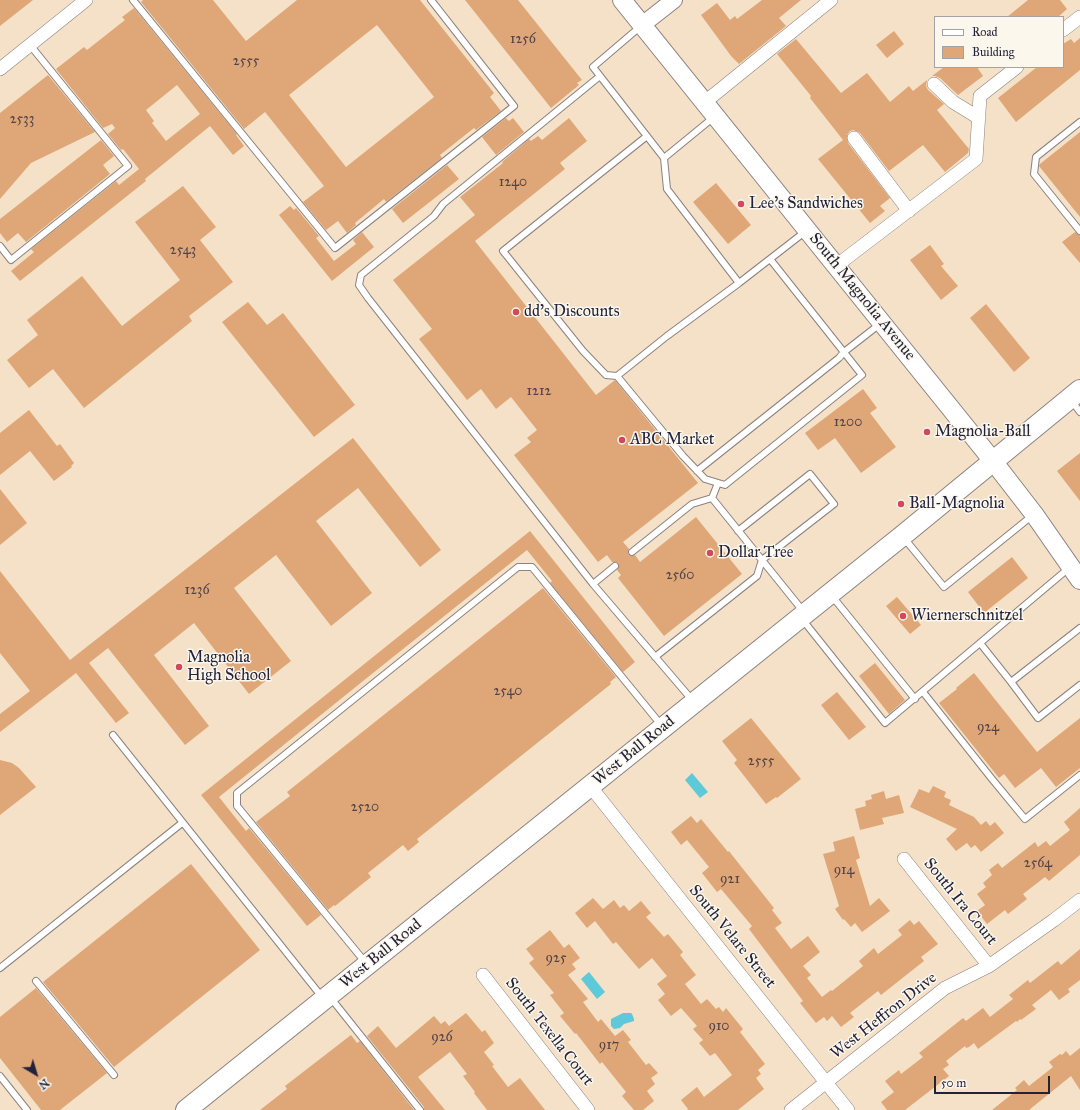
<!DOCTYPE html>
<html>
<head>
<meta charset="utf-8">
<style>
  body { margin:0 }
  #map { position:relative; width:1080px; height:1110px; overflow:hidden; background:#f4e1c7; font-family:"IM FELL Great Primer",serif }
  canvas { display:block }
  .legend { position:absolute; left:934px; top:16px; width:130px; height:52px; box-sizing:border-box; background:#fbf7ec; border:1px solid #a4a2a5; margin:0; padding:5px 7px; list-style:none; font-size:12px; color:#22223b }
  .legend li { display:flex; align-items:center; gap:8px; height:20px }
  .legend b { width:20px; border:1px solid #a4a2a5 }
  .north { position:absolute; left:16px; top:1054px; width:40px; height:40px; -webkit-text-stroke:3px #fbf7ec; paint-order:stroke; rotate:142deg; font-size:11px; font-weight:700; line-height:16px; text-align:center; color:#22223b }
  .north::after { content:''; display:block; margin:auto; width:14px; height:18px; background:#22223b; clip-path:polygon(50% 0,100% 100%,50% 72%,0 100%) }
  .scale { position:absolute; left:934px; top:1076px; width:116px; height:18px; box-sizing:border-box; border:2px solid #22223b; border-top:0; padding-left:5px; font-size:12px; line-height:14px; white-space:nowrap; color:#22223b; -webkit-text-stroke:3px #fbf7ec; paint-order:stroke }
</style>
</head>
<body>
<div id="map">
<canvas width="1080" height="1110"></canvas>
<ul class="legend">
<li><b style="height:5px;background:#fff"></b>Road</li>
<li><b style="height:11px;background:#dfa777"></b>Building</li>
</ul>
<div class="north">N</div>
<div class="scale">50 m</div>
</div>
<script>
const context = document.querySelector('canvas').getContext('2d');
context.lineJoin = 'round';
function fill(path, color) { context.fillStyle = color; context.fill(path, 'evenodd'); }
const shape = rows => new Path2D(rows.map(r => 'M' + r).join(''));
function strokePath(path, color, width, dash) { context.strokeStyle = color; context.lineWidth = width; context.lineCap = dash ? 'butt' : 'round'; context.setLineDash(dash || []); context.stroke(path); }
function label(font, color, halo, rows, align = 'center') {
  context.font = font + ' "IM FELL Great Primer",serif'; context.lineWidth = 3; context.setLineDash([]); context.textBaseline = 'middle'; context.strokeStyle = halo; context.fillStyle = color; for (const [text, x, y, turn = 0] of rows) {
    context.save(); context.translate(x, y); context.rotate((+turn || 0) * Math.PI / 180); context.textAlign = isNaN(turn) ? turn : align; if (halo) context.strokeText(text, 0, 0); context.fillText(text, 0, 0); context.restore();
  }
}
fill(shape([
  [692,773,708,792,700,798,685,780],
  [589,972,605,992,597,999,581,979],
  [623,1013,631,1013,632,1014,634,1019,634,1021,624,1024,620,1028,614,1029,611,1026,611,1019]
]), '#5ec9d8');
fill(shape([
  [0,0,33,0,0,26],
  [143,0,213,0,246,41,297,0,420,0,494,93,490,97,501,111,476,130,474,128,440,155,442,158,386,202,384,199,355,223,356,225,347,233,338,221,326,230,303,202,324,186,265,112,244,129,141,2],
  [377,25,434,97,346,167,289,95],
  [465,0,518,0,582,80,577,83,579,85,551,108],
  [762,0,801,0,779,18,786,26,739,64,731,56,701,15,717,3,730,20,735,16,737,19],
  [1028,0,1060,0,1067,9,1058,17,1007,17],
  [134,8,237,134,236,135,244,146,233,155,210,126,145,179,146,181,20,281,11,271,34,252,31,249,116,181,119,185,139,169,123,149,121,150,108,134,115,128,112,124,103,128,56,69,84,47,87,50,125,20,122,17],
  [177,85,200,114,166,141,152,123,154,121,146,110],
  [894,31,904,44,887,58,876,45],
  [1080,38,1080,70,1016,122,998,98,1037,67,1063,67,1063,44,1071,39,1074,43],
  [796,39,841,93,867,73,890,102,909,86,913,91,927,80,926,86,928,90,944,104,937,110,969,149,968,153,945,172,923,145,889,171,860,133,853,130,850,131,847,135,848,143,890,198,880,206,885,211,870,223,818,159,843,140,810,98,811,96,777,54],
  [944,67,977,67,983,76,958,95,940,78,935,76,932,76],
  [48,75,95,132,31,163,0,199,0,113],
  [506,118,509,121,513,118,524,132,496,155,482,137],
  [569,118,587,141,560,163,565,169,475,241,596,395,615,380,698,483,623,542,629,549,628,551,628,554,631,556,635,555,640,562,696,517,742,574,664,636,618,578,621,575,617,570,619,567,618,563,615,562,612,562,607,555,598,562,514,455,531,442,527,438,537,430,511,397,496,409,481,389,467,400,419,339,432,329,393,280,475,215,460,197,503,163,502,162,529,139,531,141,538,136,542,140],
  [1080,132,1080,217,1039,166,1040,164],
  [101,140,114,156,103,165,110,174,26,242,18,233,7,242,0,233,0,219],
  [447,165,459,179,403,223,392,209],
  [716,183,751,225,728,244,693,202],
  [183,186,216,227,200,240,233,282,189,316,192,321,84,408,53,369,29,388,7,360,38,335,27,320,82,276,122,326,180,280,135,222],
  [290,206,294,210,296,208,319,236,316,238,334,261,356,244,353,240,362,232,374,247,332,281,279,215],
  [1075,232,1080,235,1080,263,1062,242],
  [930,245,944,264,941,266,958,286,941,300,910,260],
  [248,302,267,325,283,313,355,405,314,437,222,322],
  [986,304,1030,358,1014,372,970,318],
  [863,389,877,408,870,413,896,447,861,473,835,438,818,450,805,433],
  [29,410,57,446,60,444,74,463,71,466,72,467,54,481,30,451,0,475,0,433],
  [353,438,441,550,420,567,358,488,316,521,372,593,331,626,276,555,234,588,291,661,249,694,194,623,154,655,209,726,185,745,108,648,89,663,129,713,116,723,76,673,0,732,0,714,30,691,0,653,0,571,70,660],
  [1080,453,1080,501,1057,471],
  [0,489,27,523,0,545],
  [530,531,635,662,623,672,550,583,552,581,527,550,373,673,219,797,246,831,249,828,321,915,307,926,201,795],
  [1012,557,1028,578,984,613,968,592],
  [543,588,616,677,610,682,611,684,417,839,419,842,408,851,403,845,368,873,371,877,335,906,334,905,328,910,256,822,290,796,287,792],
  [897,597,921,625,910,634,886,606],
  [875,663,905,700,889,714,859,676],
  [974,673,1037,752,1080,718,1080,768,1056,787,1041,768,1015,788,1004,774,999,778,939,703,957,689,956,688],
  [837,692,866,727,849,740,821,705],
  [751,718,801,779,777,798,776,797,766,804,734,763,737,760,722,741],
  [0,760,12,763,19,768,36,787,0,815],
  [933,786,946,792,944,797,951,800,949,805,974,817,981,825,986,821,990,826,995,822,1004,833,981,852,975,845,971,848,967,843,956,851,946,839,957,829,910,807,919,789,929,793],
  [884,791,886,799,899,795,904,813,882,818,884,824,860,830,855,809,866,806,865,801,872,799,871,795],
  [1080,808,1080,855,1049,881,1045,877,1023,894,1027,899,1008,914,1005,910,987,924,977,911,985,905,977,894,986,887,983,883,992,875,989,870,998,863,1002,868,1035,842,1038,847,1046,841,1050,846,1070,830,1064,822],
  [691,816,697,823,701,819,728,852,729,851,732,855,774,908,772,910,782,923,775,928,791,949,808,936,820,952,803,966,811,975,807,978,822,997,831,990,832,991,863,966,859,961,874,948,878,954,902,935,898,930,910,920,914,925,919,921,938,944,921,957,924,961,881,995,878,991,850,1013,854,1017,841,1027,832,1016,827,1021,824,1017,816,1023,800,1003,803,1001,749,929,752,926,721,889,717,892,702,873,709,867,687,840,681,845,671,832],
  [854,836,860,858,856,860,870,906,879,898,890,911,862,932,855,923,851,927,844,919,843,920,835,909,839,906,823,854,835,851,833,842],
  [191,864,260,950,114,1067,43,982],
  [593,898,603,909,614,900,620,908,624,905,629,911,641,901,651,913,646,917,664,937,668,934,683,952,680,955,696,975,685,984,701,1004,707,999,716,1009,719,1007,723,1012,726,1008,743,1029,740,1032,765,1064,758,1070,761,1074,756,1078,764,1089,738,1110,687,1110,688,1109,681,1100,697,1087,704,1097,732,1075,715,1053,710,1056,699,1043,703,1040,693,1029,697,1026,681,1008,671,1016,658,1000,665,994,657,984,667,976,652,958,639,969,616,942,613,944,595,921,587,928,575,913],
  [550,930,564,948,569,944,580,958,572,964,576,969,568,975,588,999,583,1002,598,1022,601,1019,615,1036,623,1030,631,1040,628,1042,646,1065,649,1063,658,1073,651,1078,655,1084,647,1091,654,1101,643,1110,634,1110,622,1096,626,1092,602,1062,600,1064,576,1033,575,1034,560,1016,564,1013,550,995,554,993,529,963,534,959,526,949],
  [1080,949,1080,980,1068,989,1070,992,1059,1000,1051,990,1032,1005,1036,1009,1021,1020,1020,1019,1017,1022,1016,1021,978,1049,974,1043,969,1047,966,1048,965,1046,946,1061,949,1065,943,1069,949,1076,905,1110,887,1110,881,1102,894,1092,885,1081,899,1070,901,1074,923,1057,919,1053,963,1018,966,1021,983,1008,990,1017,1013,999,1009,995,1028,980,1030,983,1058,961,1061,965],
  [36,988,107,1073,60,1110,41,1110,0,1058,0,1017],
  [466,1013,482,1032,485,1030,494,1043,484,1052,494,1065,492,1066,508,1087,520,1078,545,1110,487,1110,474,1093,475,1092,463,1076,467,1074,450,1052,418,1077,445,1110,424,1110,424,1107,367,1036,378,1026,396,1048,434,1016,441,1024,445,1021,449,1026],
  [351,1035,357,1043,360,1041,414,1110,260,1110,287,1089,285,1086],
  [1080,1048,1080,1090,1071,1076,1029,1110,992,1110,1017,1090,1015,1088,1024,1080,1029,1086,1053,1067,1049,1062,1060,1054,1062,1055,1066,1051,1070,1056]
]), '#dfa777');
const service = shape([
  [133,0,335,248,514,106,431,0],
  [641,26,593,67,664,158,667,189,739,283],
  [600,76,443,204,434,216,361,275,359,285,368,298,593,584,693,701],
  [1080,122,1036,157,1034,174,1080,231],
  [647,136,503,251,583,351,606,375,617,376,667,336,739,283,806,231],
  [664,158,714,117],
  [0,246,11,260,128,166,30,45],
  [617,376,683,456,705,479,725,485,862,375,770,259],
  [1072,401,1080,412],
  [697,471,839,358,844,352,880,324],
  [718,483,712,498,803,611],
  [904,538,944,587,1033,515],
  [632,552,692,504,712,498],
  [593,584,615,566],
  [832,596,915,699],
  [802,619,885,723,1069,568],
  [1080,628,1011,682,1038,718,1080,685],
  [980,643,1011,682],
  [655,657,757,576,762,560,834,504,810,474,738,531],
  [923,692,992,779,1025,819,1080,775],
  [113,735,322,997],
  [365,962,237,806,237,793,518,567,532,567,662,726],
  [0,968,182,823],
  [36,981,114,1075],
  [330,997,420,1110],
  [0,1076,27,1110]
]);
const minor = shape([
  [1063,30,1080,17],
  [0,69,86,0],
  [934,84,953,102,979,118],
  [705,102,831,0],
  [854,138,909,211],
  [836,266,976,159,980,96,1017,67],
  [590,786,848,1110],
  [904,859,989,966],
  [483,975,588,1110],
  [791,1110,945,988,989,966,1054,920,1080,900]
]);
const tertiary = shape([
  [642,25,674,0]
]);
const secondary = shape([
  [622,0,993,461,1034,514,1080,580]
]);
const primary = shape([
  [186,1110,902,536,1080,390]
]);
strokePath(service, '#8b8281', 8);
strokePath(minor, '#8b8281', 14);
strokePath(tertiary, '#8b8281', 18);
strokePath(secondary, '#8b8281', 20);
strokePath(primary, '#8b8281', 22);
strokePath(service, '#fff', 6);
strokePath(minor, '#fff', 13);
strokePath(tertiary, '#fff', 16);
strokePath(secondary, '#fff', 18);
strokePath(primary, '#fff', 20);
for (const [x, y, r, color] of [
  [741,204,4,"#d1495b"],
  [516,312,4,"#d1495b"],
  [927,432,4,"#d1495b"],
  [622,440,4,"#d1495b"],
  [901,504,4,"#d1495b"],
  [710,553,4,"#d1495b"],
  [903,616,4,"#d1495b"],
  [179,667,4,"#d1495b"]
]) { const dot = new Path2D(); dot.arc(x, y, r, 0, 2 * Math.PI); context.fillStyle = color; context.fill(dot); strokePath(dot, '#fbf7ec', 1.5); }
label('14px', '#51434a', null, [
  ["1256",523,40],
  ["2555",246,62],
  ["2533",22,120],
  ["1240",513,183],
  ["2543",183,251],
  ["1212",539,392],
  ["1200",848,423],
  ["2560",680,576],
  ["1236",197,591],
  ["2540",508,692],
  ["924",988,728],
  ["2555",761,762],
  ["2520",365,808],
  ["2564",1038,864],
  ["914",844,871],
  ["921",730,880],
  ["925",556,959],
  ["910",719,1027],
  ["926",442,1038],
  ["917",609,1046]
]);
label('16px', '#22223b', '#fbf7ec', [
  ["Lee's Sandwiches",749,204],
  ["dd's Discounts",524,312],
  ["Magnolia-Ball",935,432],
  ["ABC Market",630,440],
  ["Ball-Magnolia",909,504],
  ["Dollar Tree",718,553],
  ["Wiernerschnitzel",911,616],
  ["Magnolia",187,658],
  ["High School",187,676]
], 'left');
label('16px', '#22223b', '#fbf7ec', [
  ["South Magnolia Avenue",862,297,51],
  ["West Ball Road",634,751,-39],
  ["South Ira Court",960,902,51],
  ["South Velare Street",732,937,51],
  ["West Ball Road",381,954,-39],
  ["West Heffron Drive",884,1016,-38],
  ["South Texella Court",549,1032,52]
]);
</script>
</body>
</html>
